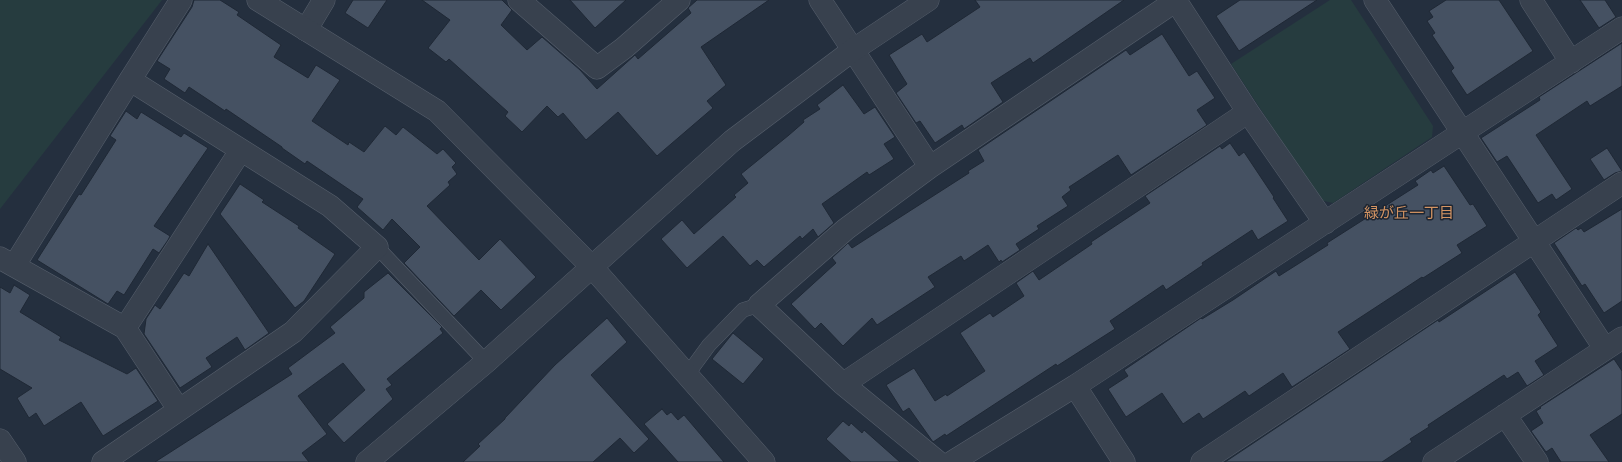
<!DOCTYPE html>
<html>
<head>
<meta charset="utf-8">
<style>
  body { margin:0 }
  canvas { display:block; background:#242f3e }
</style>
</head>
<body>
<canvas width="1622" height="462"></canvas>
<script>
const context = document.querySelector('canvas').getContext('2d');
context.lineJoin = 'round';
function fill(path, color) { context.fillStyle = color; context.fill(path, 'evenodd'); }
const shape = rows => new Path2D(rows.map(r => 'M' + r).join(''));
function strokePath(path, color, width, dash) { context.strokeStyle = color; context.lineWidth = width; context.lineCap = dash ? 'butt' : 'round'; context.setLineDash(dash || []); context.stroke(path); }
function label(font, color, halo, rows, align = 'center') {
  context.font = font + ' Mulish,"Noto Sans JP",sans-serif'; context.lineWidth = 3; context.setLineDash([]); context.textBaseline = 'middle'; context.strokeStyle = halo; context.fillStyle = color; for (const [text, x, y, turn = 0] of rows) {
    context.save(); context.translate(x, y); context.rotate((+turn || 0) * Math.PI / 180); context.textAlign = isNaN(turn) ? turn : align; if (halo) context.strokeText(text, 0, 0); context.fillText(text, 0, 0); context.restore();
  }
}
fill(shape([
  [0,0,162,0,0,209],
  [1330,0,1351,0,1433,126,1432,137,1333,203,1320,200,1231,64]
]), '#263c3f');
const building = shape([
  [194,0,220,0,239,12,237,15,281,45,274,57,308,78,316,65,340,80,312,121,348,145,349,142,364,152,385,126,396,135,403,127,437,154,443,149,456,163,452,167,457,174,448,182,450,185,427,206,479,260,500,239,536,277,501,310,481,290,454,316,404,263,420,247,392,219,383,230,357,207,363,199,307,161,305,164,282,148,282,147,226,109,225,111,189,87,185,93,164,79,170,69,157,61,192,7,194,0],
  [353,0,387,0,368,28,345,13,353,0],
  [422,0,502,0,512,10,501,25,527,50,542,37,580,70,597,89,635,55,638,59,691,13,688,8,697,0,769,0,701,47,726,85,707,101,713,108,657,156,618,112,586,140,563,113,558,117,547,106,522,132,505,116,508,112,449,59,446,62,428,48,450,20,422,0],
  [570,0,626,0,595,28,570,0],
  [975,0,1124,0,1033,63,1030,58,991,83,1003,102,964,129,962,125,935,143,920,121,916,123,896,93,907,84,889,55,922,34,927,42,980,7,975,0],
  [1240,0,1317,0,1239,51,1216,16,1240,0],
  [1446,0,1499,0,1533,51,1467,95,1451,71,1454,68,1432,35,1435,33,1427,21,1433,17,1429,11,1446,0],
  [1580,0,1605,0,1616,17,1599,28,1580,0],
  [1162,34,1189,76,1197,71,1215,98,1197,110,1207,125,1131,175,1118,155,1069,187,1071,190,1062,197,1068,206,1037,226,1039,229,1016,244,1020,250,1002,262,1001,260,999,262,988,245,964,261,961,256,928,277,935,287,877,325,872,318,843,346,821,323,815,329,791,304,836,263,832,258,848,243,852,248,969,173,968,171,984,161,978,150,1126,50,1130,55,1162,34],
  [1622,43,1622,86,1590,106,1587,101,1536,135,1572,189,1556,200,1552,194,1538,203,1507,156,1497,162,1481,138,1540,100,1539,97,1622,43],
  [843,85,864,114,875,107,895,137,884,144,894,159,869,175,867,172,822,204,834,223,818,237,813,229,802,239,800,236,764,267,757,260,750,266,723,236,687,268,661,239,682,220,694,234,736,197,734,195,748,183,741,174,789,135,804,122,803,120,820,109,817,105,843,85],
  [126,111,137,119,141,112,181,137,184,133,208,148,154,226,170,236,168,240,159,253,153,249,124,295,117,291,108,304,37,260,79,194,81,195,116,140,110,136,126,111],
  [1230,143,1239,156,1244,152,1274,197,1273,198,1288,221,1258,240,1252,230,1202,263,1203,265,1166,290,1163,285,1110,321,1115,329,1057,366,1056,364,946,436,945,434,933,442,909,408,903,412,886,385,914,368,935,401,946,394,947,396,985,371,960,333,990,313,993,317,1024,296,1016,283,1033,271,1039,280,1092,244,1091,242,1150,203,1145,196,1220,146,1222,149,1230,143],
  [1607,148,1622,171,1615,173,1604,180,1590,159,1607,148],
  [1444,166,1470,205,1473,204,1487,226,1457,245,1462,253,1423,278,1422,277,1338,332,1350,349,1292,387,1283,373,1249,396,1245,391,1203,419,1199,413,1183,424,1162,393,1126,417,1108,389,1128,376,1124,370,1201,318,1202,319,1233,300,1276,271,1279,276,1328,245,1327,243,1418,185,1415,181,1431,170,1433,173,1444,166],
  [240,184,264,200,262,202,299,226,298,228,335,254,304,301,295,308,220,214,240,184],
  [1622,209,1622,301,1604,313,1585,284,1582,286,1554,243,1576,228,1578,230,1581,228,1584,232,1622,209],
  [208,244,269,333,245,350,237,337,206,358,212,367,180,388,144,334,146,319,155,305,160,309,184,273,189,276,208,244],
  [1515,272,1541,312,1538,315,1558,346,1535,361,1544,375,1527,386,1518,372,1507,379,1504,375,1428,425,1429,427,1410,439,1412,442,1382,462,1225,462,1438,320,1439,322,1515,272],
  [388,273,442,327,440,329,443,333,387,379,392,385,386,389,393,399,344,443,327,424,365,390,343,363,298,396,327,434,302,453,309,462,155,462,292,374,288,368,335,333,330,327,364,298,364,292,388,273],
  [14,285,30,295,20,312,61,337,59,340,127,374,136,368,158,401,103,436,81,402,44,426,36,413,29,418,17,398,32,388,0,369,0,287,10,293,14,285],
  [607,318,627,342,591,375,649,439,634,453,620,438,593,462,463,462,480,446,478,444,505,419,505,418,555,365,607,318],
  [733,333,764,359,743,384,712,359,733,333],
  [1614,359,1622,371,1622,414,1590,435,1609,462,1561,462,1552,448,1546,452,1531,431,1543,423,1536,411,1541,408,1540,407,1614,359],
  [662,409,667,415,671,412,678,420,684,415,724,462,678,462,644,424,662,409],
  [843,421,849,426,851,423,862,433,864,430,900,462,851,462,826,439,843,421]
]);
fill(building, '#455162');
strokePath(building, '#1f2835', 1);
const service = shape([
  [377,247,486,362],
  [687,375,709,345,743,310,759,305]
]);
const minor = shape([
  [519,0,597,68,624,48,679,0],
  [820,0,930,167],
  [1375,0,1605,349],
  [1531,0,1571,62],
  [1176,1,1248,112,1325,223],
  [306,30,324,0],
  [0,258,125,328,179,410],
  [14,266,130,80,181,0],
  [125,328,241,150],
  [843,384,1248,112],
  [1075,386,1124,462],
  [1505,415,1537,462],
  [0,440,15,462],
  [103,462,293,332,377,247,330,206,130,80],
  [938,462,843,384,759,305,846,229,930,167,1177,0],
  [952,462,1075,386,1622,28],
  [1202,462,1622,183],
  [1434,462,1622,338]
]);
const tertiary = shape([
  [258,0,437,111,592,267,764,462],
  [367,462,486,362,732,141,853,50,928,0]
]);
strokePath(service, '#565f6c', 15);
strokePath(minor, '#565f6c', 23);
strokePath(tertiary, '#565f6c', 23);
strokePath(service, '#38414e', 14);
strokePath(minor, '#38414e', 22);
strokePath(tertiary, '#38414e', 22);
label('15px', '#d59563', '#1d2633', [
  ["緑が丘一丁目",1409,213]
]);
</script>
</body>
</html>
